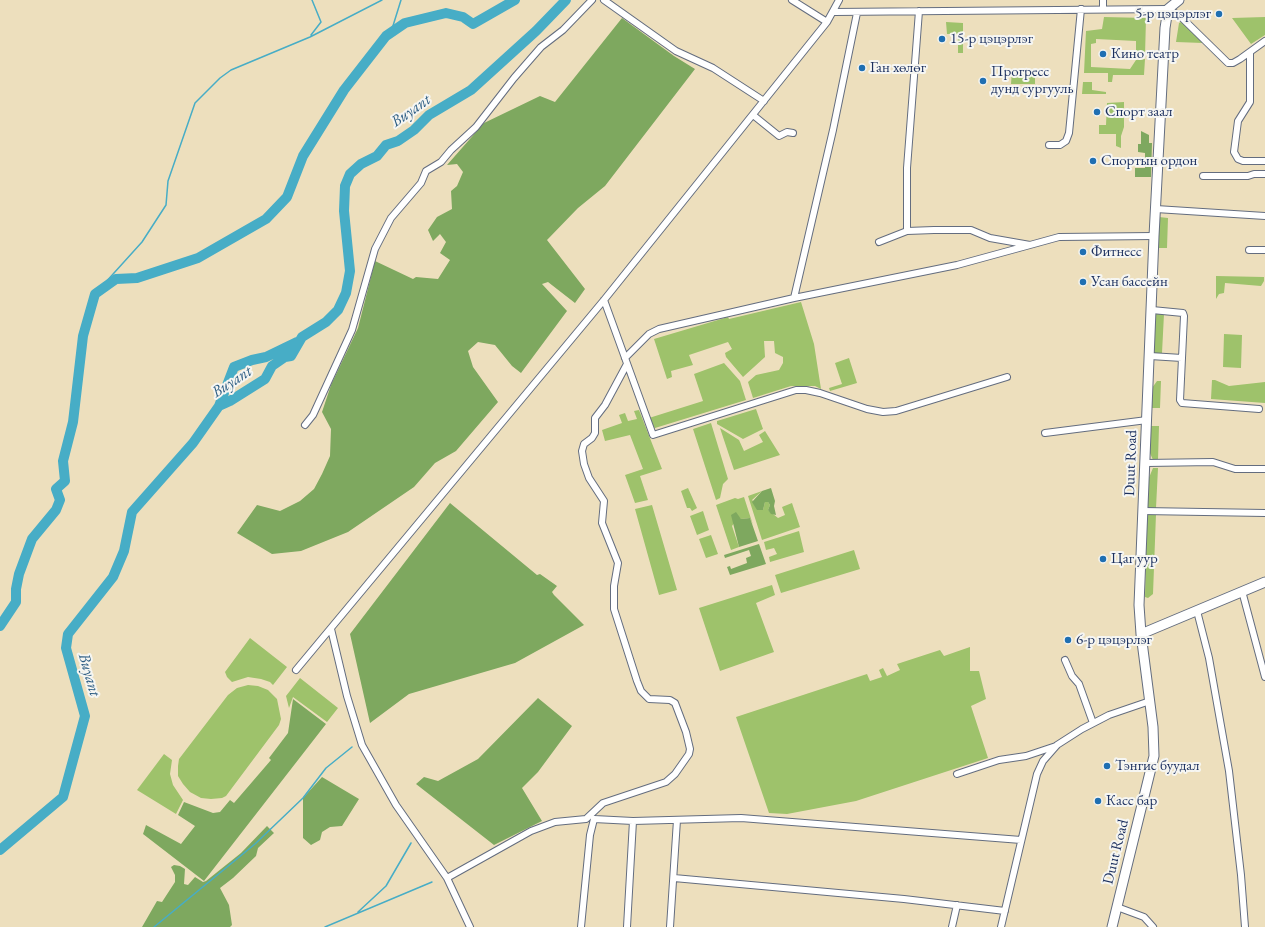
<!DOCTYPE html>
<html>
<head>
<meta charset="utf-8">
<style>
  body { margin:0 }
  canvas { display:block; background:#eddfbd }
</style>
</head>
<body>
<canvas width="1265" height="927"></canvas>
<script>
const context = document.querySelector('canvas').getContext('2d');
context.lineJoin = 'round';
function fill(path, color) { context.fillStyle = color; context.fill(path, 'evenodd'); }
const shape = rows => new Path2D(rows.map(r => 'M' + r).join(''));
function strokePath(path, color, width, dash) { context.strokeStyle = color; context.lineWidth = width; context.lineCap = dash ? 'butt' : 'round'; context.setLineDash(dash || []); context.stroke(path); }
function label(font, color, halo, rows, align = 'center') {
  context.font = font + ' "EB Garamond",serif'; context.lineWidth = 4; context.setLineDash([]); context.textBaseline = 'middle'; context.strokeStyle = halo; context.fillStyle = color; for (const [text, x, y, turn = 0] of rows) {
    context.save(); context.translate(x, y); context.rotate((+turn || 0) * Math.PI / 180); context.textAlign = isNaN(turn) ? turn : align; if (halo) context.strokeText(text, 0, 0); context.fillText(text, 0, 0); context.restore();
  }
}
fill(shape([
  [1104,17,1146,18,1145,56,1136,56,1136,41,1096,39,1096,43,1091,44,1091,67,1130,69,1136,60,1145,59,1144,75,1113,75,1112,82,1108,82,1108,73,1084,73,1086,31,1102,29],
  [1265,17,1265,35,1251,44,1232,18],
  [946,22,963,23,963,53,958,53,958,34,947,34],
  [1181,22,1203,43,1176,42,1179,23],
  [1012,69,1035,69,1035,84,1011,84],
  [1083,82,1092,82,1092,90,1106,92,1106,94,1082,94],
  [1124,102,1124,127,1121,136,1121,148,1116,146,1116,134,1099,134,1099,125,1106,125,1107,103],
  [1159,217,1168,218,1167,248,1158,248],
  [1216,276,1264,277,1264,281,1261,286,1225,283,1224,293,1219,294,1216,299],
  [801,302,814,344,821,389,815,386,791,386,753,398,748,382,756,375,779,370,783,363,783,357,775,353,774,341,764,341,765,357,743,377,726,357,725,353,732,349,728,342,689,355,693,365,671,371,672,377,667,379,654,339,728,317,729,319],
  [1155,314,1164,314,1162,353,1154,353],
  [1224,334,1242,335,1241,368,1223,367],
  [849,358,857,383,830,391,829,388,842,384,835,363],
  [724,363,740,381,746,400,655,428,653,427,649,418,703,401,694,374],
  [1212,380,1215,380,1229,386,1265,382,1265,403,1211,399],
  [1157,381,1161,381,1160,408,1152,408,1152,388],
  [756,409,763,429,743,439,717,424,717,421],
  [639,410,662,469,640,476,648,500,635,503,625,475,643,469,630,435,605,441,602,430,622,423,619,415,625,413,628,421,637,419,634,411],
  [711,423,728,479,723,484,720,498,716,500,693,429],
  [1151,426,1159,426,1158,460,1153,460,1150,453],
  [720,428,739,440,744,451,763,442,759,435,765,431,780,455,734,470],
  [1153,468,1158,468,1156,508,1147,508,1148,480],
  [688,488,697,508,692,511,690,508,687,508,681,491],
  [762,491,752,500,763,510,765,502,768,502,770,505,768,510,778,518,785,515,782,507,792,503,800,527,762,540,748,496],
  [744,497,753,525,750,518,741,519,738,517,732,526,739,547,731,550,716,505,735,498,738,499],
  [652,505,677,590,659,595,635,509],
  [703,511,709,530,697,535,690,516],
  [1147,514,1156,514,1153,594,1148,598,1145,597],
  [799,531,804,552,770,562,769,557,777,554,774,548,766,550,764,542],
  [711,535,718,554,706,558,699,539],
  [854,550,860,569,781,593,775,575],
  [772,585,775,595,756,603,774,652,720,671,699,608],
  [250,638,287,667,273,685,270,682,261,679,248,677,232,682,227,677,225,672],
  [970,647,970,671,979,671,986,699,971,706,988,758,856,801,787,814,769,813,736,717,867,674,870,681,882,677,879,670,883,668,887,676,900,670,897,664,940,650,944,656],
  [300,678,338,708,327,722,293,697,289,708,286,696],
  [248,685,258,686,268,690,277,699,281,719,279,725,226,796,222,798,211,799,201,798,190,792,183,784,178,776,178,766,179,759,228,695,237,688],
  [164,754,172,760,170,774,173,785,183,800,176,814,137,790]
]), '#9ec26b');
fill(shape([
  [622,18,674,56,695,69,605,186,578,208,547,240,585,289,575,303,548,282,542,284,567,311,521,373,512,366,495,345,478,342,468,351,473,367,498,402,456,451,435,463,414,487,348,532,301,551,272,554,237,533,257,505,280,511,300,501,314,489,322,474,330,456,331,429,322,412,331,385,358,328,375,261,413,279,416,277,438,279,450,260,440,253,446,242,440,234,433,241,428,230,437,217,452,209,451,191,457,186,463,172,457,164,447,165,484,123,540,96,555,102],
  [1141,131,1149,135,1149,143,1152,143,1151,177,1135,177,1135,168,1145,168,1145,153,1138,152,1138,144,1141,144],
  [771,488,775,501,774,506,776,515,771,514,768,510,770,505,768,502,765,502,763,510,757,510,752,502,762,491],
  [450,503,537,575,540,574,557,586,552,592,554,595,584,625,515,663,409,694,370,723,350,634],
  [736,512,741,519,750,518,758,541,739,547,731,515],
  [759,544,766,564,730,575,727,567,730,566,731,569,747,563,746,558,751,556,749,550,725,558,724,555],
  [538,698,572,726,538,772,522,788,542,821,494,845,416,784,424,777,438,781,478,759],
  [293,699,326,724,204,881,143,834,146,825,181,844,195,826,178,815,184,802,213,813,220,812,230,800,234,803,271,760,269,758,288,733],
  [322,777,359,799,342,826,330,827,322,832,320,840,311,845,303,838,303,798],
  [267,826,274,833,258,848,256,856,233,878,220,888,229,905,232,925,230,927,142,927,157,901,162,902,175,882,175,875,171,867,174,865,180,866,185,869,184,884,188,885,195,877,203,882,206,881,241,853]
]), '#7ea85f');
strokePath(shape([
  [311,35,321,22,312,0],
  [386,36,392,29,401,0],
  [95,294,142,242,166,205,168,181,195,103,220,78,231,70,310,37,382,0],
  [358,912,386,886,411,843],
  [154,927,255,844,303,798,326,768,352,747],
  [325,927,432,882]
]), '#47adc6', 1.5);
strokePath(shape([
  [219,406,234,367,252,360,266,357,297,342],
  [0,626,16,602,16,589,19,574,32,539,56,510,60,500,56,489,65,481,63,461,73,422,83,336,95,294,116,279,137,278,198,258,266,219,287,197,303,156,344,90,386,36,405,23,446,13,463,17,473,24,515,0],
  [0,850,63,797,85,716,66,648,68,634,113,577,124,551,132,512,193,443,219,406,230,401,265,379,272,366,285,357,291,356,302,337,326,322,338,310,346,293,350,271,344,211,345,186,350,174,361,164,377,156,386,145,398,141,414,130,429,115,471,90,536,31,566,0]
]), '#47adc6', 10);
const street = shape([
  [604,0,676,51,713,68,764,101],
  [792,0,827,22],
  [1103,9,1103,0],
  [834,12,1168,9,1180,16,1228,63,1233,63,1240,59,1265,41],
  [1250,52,1250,102,1238,121,1234,152,1238,159,1243,161,1265,161],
  [753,115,779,136,787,132,793,133],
  [1049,145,1060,145,1066,141,1069,133,1081,9],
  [1203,176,1248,176,1254,174,1265,174],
  [1156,209,1265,216],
  [907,231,907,168,919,11],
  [879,242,907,231,934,230,971,230,990,238,1030,245,1059,237,1154,236],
  [1249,250,1265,250],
  [794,298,833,130,857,13],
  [604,300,653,435,796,390,806,390,820,393,867,409,883,412,896,411,1007,377],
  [1150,356,1182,358,1184,316,1183,313,1152,310],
  [625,358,649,334,659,329,794,298,957,265,1030,245],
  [1182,358,1180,400,1182,403,1259,409],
  [305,425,313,415,352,330,375,249,391,218,421,183,426,171,441,162,451,150,476,127,514,78,541,47,563,30,592,0],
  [1045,433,1147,420],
  [1146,463,1213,462,1235,469,1265,469],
  [1143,511,1265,513],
  [1242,591,1265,677],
  [1197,611,1209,658,1229,771,1241,875,1245,927],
  [331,629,347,696,362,745,396,805,447,878,470,927],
  [1065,660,1072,676,1079,684,1093,723],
  [296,670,604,300,827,22,839,0],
  [957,774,999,760,1026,756,1056,746],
  [447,878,531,831,555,822,586,819,603,803,666,782,675,774,689,754,690,749,686,732,675,703,670,700,649,699,641,691,637,681,614,609,614,586,618,563,602,523,604,501,589,478,584,464,582,451,584,444,592,438,595,433,595,418,605,405,627,364],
  [674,878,904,899,1005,911],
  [1117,907,1144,917,1153,927],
  [581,927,590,835,594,819,633,821,741,818,1021,840],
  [627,927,633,821],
  [670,927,677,820],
  [952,927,957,905],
  [1001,927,1037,774,1043,761,1057,745,1082,729,1109,715,1150,701]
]);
const secondary = shape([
  [1141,634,1265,582],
  [1112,927,1154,756,1153,727,1141,634,1139,605,1154,236,1165,28,1168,9,1179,0]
]);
strokePath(street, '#646d7f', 8);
strokePath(secondary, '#646d7f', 11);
strokePath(street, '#fff', 6);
strokePath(secondary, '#fff', 9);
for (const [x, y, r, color] of [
  [1219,14,4,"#1f6fb2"],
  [942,39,4,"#1f6fb2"],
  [1103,54,4,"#1f6fb2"],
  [862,68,4,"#1f6fb2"],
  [983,81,4,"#1f6fb2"],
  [1097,112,4,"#1f6fb2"],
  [1093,161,4,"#1f6fb2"],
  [1083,252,4,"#1f6fb2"],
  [1083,282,4,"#1f6fb2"],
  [1103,559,4,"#1f6fb2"],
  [1068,640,4,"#1f6fb2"],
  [1107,766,4,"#1f6fb2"],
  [1098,801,4,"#1f6fb2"]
]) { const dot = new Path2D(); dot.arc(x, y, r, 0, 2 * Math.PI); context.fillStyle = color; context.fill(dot); strokePath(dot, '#f6f6f2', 1.5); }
label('15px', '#1b2f5e', '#f6f6f2', [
  ["5-р цэцэрлэг",1211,14,"right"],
  ["15-р цэцэрлэг",950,39],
  ["Кино театр",1111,54],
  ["Ган хөлөг",870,68],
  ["Прогресс",991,72],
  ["дунд сургууль",991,89],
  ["Спорт заал",1105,112],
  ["Спортын ордон",1101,161],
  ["Фитнесс",1091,252],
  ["Усан бассейн",1091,282],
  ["Цаг уур",1111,559],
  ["6-р цэцэрлэг",1076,640],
  ["Тэнгис буудал",1115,766],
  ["Касс бар",1106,801]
], 'left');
label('15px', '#1b2f5e', '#f6f6f2', [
  ["Duut Road",1131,463,-88],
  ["Duut Road",1116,852,-76]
]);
label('italic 16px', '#2a5b82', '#f6f6f2', [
  ["Buyant",411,111,-35],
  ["Buyant",232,382,-33],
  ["Buyant",89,675,74]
]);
</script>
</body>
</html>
